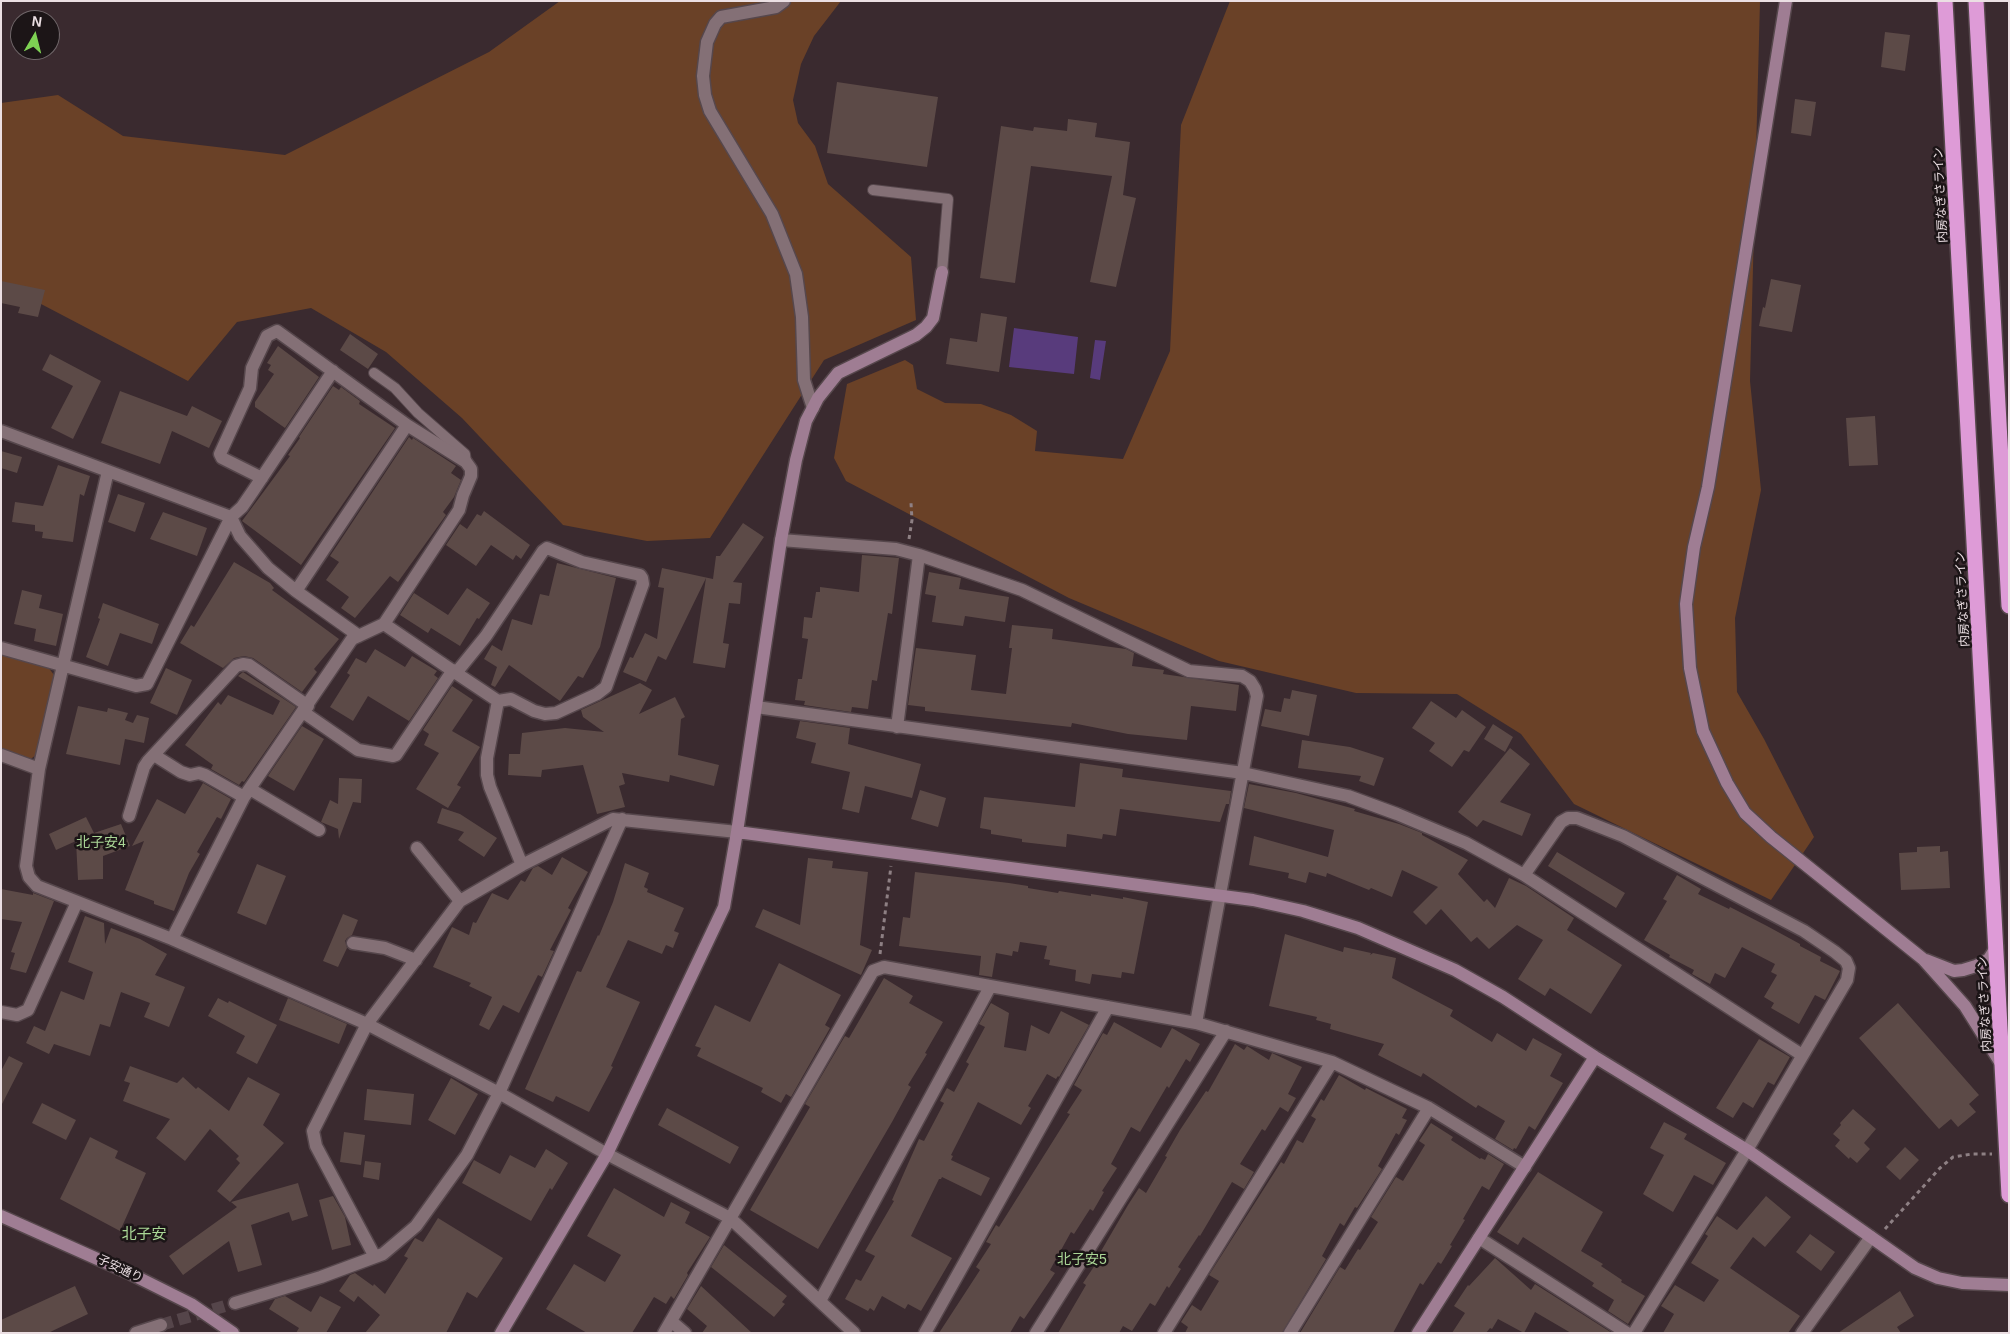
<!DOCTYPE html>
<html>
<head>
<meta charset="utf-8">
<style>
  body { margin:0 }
  #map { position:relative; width:2010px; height:1334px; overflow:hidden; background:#3a2a2f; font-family:Arial,sans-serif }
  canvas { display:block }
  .frame { position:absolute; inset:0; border:2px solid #ebdfe3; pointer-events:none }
  .north { position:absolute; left:10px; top:10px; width:50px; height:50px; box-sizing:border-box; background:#1c1517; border:1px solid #6f6669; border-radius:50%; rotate:8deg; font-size:14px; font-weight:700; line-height:20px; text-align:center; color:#ebdfe3 }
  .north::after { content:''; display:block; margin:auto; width:18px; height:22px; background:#7ed153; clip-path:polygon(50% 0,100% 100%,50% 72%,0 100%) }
</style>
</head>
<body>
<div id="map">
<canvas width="2010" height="1334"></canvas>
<div class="frame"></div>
<div class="north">N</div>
</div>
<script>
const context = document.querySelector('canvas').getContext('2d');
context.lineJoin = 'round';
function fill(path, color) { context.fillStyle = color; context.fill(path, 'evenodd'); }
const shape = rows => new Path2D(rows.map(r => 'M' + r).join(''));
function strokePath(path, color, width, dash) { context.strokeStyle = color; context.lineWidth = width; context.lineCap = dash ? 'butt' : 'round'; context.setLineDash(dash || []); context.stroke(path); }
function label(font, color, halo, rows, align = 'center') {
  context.font = font + ' Arial,"Noto Sans JP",sans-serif'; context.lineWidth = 5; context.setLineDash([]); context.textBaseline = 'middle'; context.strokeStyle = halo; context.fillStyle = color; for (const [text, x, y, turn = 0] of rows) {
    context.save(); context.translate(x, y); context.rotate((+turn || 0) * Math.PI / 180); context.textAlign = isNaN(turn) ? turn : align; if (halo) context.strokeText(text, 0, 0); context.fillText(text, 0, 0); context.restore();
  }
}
fill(shape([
  [560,1,841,1,814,36,801,64,793,100,798,123,815,146,828,184,911,257,916,320,824,360,710,538,647,541,563,525,462,418,386,352,311,308,237,322,188,381,1,283,1,103,58,95,123,136,285,155,489,52],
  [1230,1,1760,1,1750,381,1761,490,1735,618,1737,692,1764,739,1814,837,1771,900,1574,804,1521,734,1457,694,1356,693,1219,661,1069,598,846,481,834,458,847,384,905,360,913,365,917,389,945,403,981,404,1011,415,1037,431,1035,451,1123,459,1170,351,1181,125],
  [1,654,48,667,54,675,36,755,32,758,28,759,1,749]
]), '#6a4127');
fill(shape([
  [1014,328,1078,337,1074,374,1009,367],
  [1095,340,1106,341,1100,380,1090,378]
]), '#583b7c');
fill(shape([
  [1885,32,1910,35,1905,71,1881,67],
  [837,82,938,97,927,167,827,153],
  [1795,99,1816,102,1811,136,1791,133],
  [1068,119,1097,123,1095,137,1130,142,1123,195,1136,198,1116,287,1090,282,1112,176,1031,166,1015,283,980,278,1001,126,1033,131,1034,127,1067,131],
  [1771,279,1801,285,1792,332,1759,326,1763,307,1765,308],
  [1,281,45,290,38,317,18,313,20,307,1,303],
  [981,313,1007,317,999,372,946,364,950,338,977,342],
  [350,334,378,354,368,369,340,350],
  [278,346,319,377,285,428,255,407,255,402,274,374,268,370,271,365,267,363],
  [50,354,101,381,73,439,51,428,73,386,42,370],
  [333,386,339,390,341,387,360,401,359,404,395,428,301,565,242,521,290,456,288,455,300,438,299,437],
  [120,391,187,416,192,406,222,421,209,448,172,431,160,464,101,443],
  [1875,416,1878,465,1849,466,1846,418],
  [409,437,412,440,413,438,456,466,451,473,461,480,454,497,443,512,446,515,398,582,390,576,355,618,341,608,349,597,326,580,339,562,330,556],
  [1,451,22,457,17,473,1,468],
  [58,465,90,476,84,496,80,494,73,542,42,538,43,532,35,531,35,525,12,522,15,502,43,506],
  [118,494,145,503,135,532,108,522],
  [484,511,530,545,521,559,516,555,513,560,491,545,476,566,446,545,460,524,467,529,477,514,481,516],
  [163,512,207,528,197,556,150,539],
  [743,523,764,537,733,582,742,583,740,604,729,603,723,643,729,644,725,668,693,663,706,578,666,660,658,656,646,682,623,672,630,657,633,658,645,633,657,639,664,588,658,587,662,568,713,579,716,556,720,556],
  [862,555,899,558,892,614,888,613,877,681,872,680,868,709,852,707,851,712,804,705,805,701,795,700,798,679,802,679,808,639,802,638,804,617,812,618,816,592,820,592,820,587,859,592],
  [234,562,270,583,274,588,272,590,339,639,314,669,317,672,302,692,253,658,244,656,234,658,223,668,180,643,191,625,194,627],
  [557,563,616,578,600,647,583,678,578,676,560,701,509,665,495,687,491,685,497,667,484,659,492,645,502,651,512,619,532,625,540,594,549,596],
  [929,572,961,578,959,589,1009,597,1005,622,965,616,963,626,932,622,936,596,925,594],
  [467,588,490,603,479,619,477,618,460,646,431,628,428,633,400,615,414,593,448,615],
  [22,590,42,595,39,608,63,614,56,646,34,641,36,629,14,624],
  [103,603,159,624,152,644,120,633,108,666,86,657,100,619,98,618],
  [1012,625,1053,629,1052,639,1126,649,1134,653,1132,666,1164,670,1163,674,1239,685,1236,711,1191,706,1187,740,1128,734,1072,723,1071,727,925,711,925,707,908,705,916,648,976,655,971,690,1006,694,1012,648,1009,648],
  [375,649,405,667,412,656,437,671,434,675,438,678,409,721,368,696,353,721,330,707,350,675,347,673,356,658,366,663],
  [166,668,192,680,177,715,150,703],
  [243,672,296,707,244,782,242,781,239,785,211,769,213,765,185,745,218,702,221,705,228,695,273,715,280,701,238,676],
  [640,683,652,690,639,714,675,697,685,717,681,719,678,755,719,765,714,786,670,775,669,782,622,773,625,784,619,786,625,807,597,814,583,765,542,770,541,777,508,775,509,754,520,754,522,733,565,728,604,732,583,717,581,710],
  [452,686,473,700,452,731,480,747,457,785,461,787,448,808,416,789,439,753,424,745,429,734,423,730],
  [1292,690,1317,695,1309,736,1261,726,1265,709,1281,712,1284,698,1290,699],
  [1431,701,1456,718,1462,710,1486,727,1469,752,1464,750,1452,767,1429,751,1435,743,1412,728],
  [78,706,107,712,108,708,128,713,125,720,133,723,137,715,149,718,144,743,125,739,120,765,66,754],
  [800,721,850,728,848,744,921,764,912,798,865,786,859,813,842,809,850,772,811,763,816,743,796,738],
  [1493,724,1513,737,1505,752,1484,739],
  [302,726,324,739,294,791,268,776],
  [1302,740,1350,747,1384,758,1374,786,1359,781,1361,776,1298,768],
  [1510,748,1530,764,1500,802,1531,814,1522,836,1483,820,1477,827,1458,812],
  [1080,763,1123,769,1122,777,1231,791,1229,804,1226,804,1220,822,1120,809,1116,836,1103,834,1102,839,1067,834,1066,847,1022,842,1022,839,991,834,991,830,980,828,984,797,1075,807],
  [339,778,362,779,361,803,353,802,339,839,338,829,321,822,330,800,338,804],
  [203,783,231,799,221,819,217,817,197,852,200,854,189,873,174,911,154,904,154,901,125,890,144,841,132,846,157,799,185,814],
  [1249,784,1296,793,1355,809,1354,811,1399,824,1422,833,1422,835,1468,860,1458,874,1484,902,1487,899,1495,908,1509,878,1526,886,1574,918,1567,930,1622,965,1591,1014,1550,988,1545,996,1518,979,1543,940,1517,925,1489,949,1477,937,1471,942,1441,909,1426,925,1413,912,1438,887,1402,870,1392,897,1371,888,1369,890,1327,873,1326,877,1309,872,1306,883,1288,878,1289,873,1249,865,1254,836,1328,857,1334,830,1244,808],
  [920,790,946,798,938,827,911,819],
  [442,808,460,814,497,838,484,857,458,840,464,832,437,823],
  [86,817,94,833,121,824,130,846,103,856,103,879,78,880,76,841,56,850,49,834],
  [1940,846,1940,852,1948,851,1950,888,1901,890,1899,853,1917,852,1917,847],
  [1557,852,1625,893,1616,908,1548,866],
  [562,857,588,872,568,908,571,910,550,950,554,951,542,977,538,975,519,1013,503,1005,489,1030,479,1025,492,997,469,986,471,983,433,967,452,927,469,935,473,922,476,923,492,893,508,900,521,880,525,882,533,868,538,866,552,875],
  [808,858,833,861,832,868,868,872,860,945,872,950,861,975,755,927,763,909,800,925],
  [625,863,649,873,644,887,648,889,647,892,684,908,674,931,679,933,673,948,666,945,662,954,628,940,606,987,640,1002,611,1066,613,1067,589,1112,556,1096,553,1102,525,1089,577,971,581,972,598,935,599,936,613,902],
  [257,864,286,876,266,925,237,913],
  [915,872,1009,883,1028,886,1028,888,1058,893,1059,891,1091,896,1091,894,1123,899,1123,897,1148,902,1134,974,1122,972,1121,978,1092,974,1090,984,1075,981,1076,970,1049,965,1050,960,1044,959,1047,946,1020,942,1018,952,1013,951,1012,956,996,953,992,977,979,975,981,956,899,946,903,917,910,918],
  [1677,875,1701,889,1698,894,1729,909,1730,907,1767,926,1800,944,1800,946,1821,957,1820,961,1840,971,1825,1000,1815,995,1799,1024,1771,1008,1774,1003,1764,997,1777,975,1771,972,1775,964,1742,947,1725,978,1715,973,1710,984,1692,974,1694,970,1669,957,1670,955,1644,940,1667,901,1663,899],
  [1,889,33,895,33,893,54,901,26,973,10,969,15,953,11,952,22,922,1,919],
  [343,914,358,920,352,935,347,938,345,941,347,948,338,967,323,961],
  [85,916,104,923,105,944,111,928,140,939,167,954,155,975,185,987,169,1027,144,1017,150,1003,121,992,110,1027,100,1024,90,1056,54,1044,49,1054,26,1043,34,1026,45,1031,61,991,84,1000,93,972,68,962],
  [1285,934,1343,952,1344,947,1371,953,1370,955,1373,953,1396,958,1392,978,1453,1010,1450,1016,1492,1042,1497,1033,1526,1051,1533,1038,1562,1054,1550,1076,1563,1083,1535,1130,1529,1126,1516,1149,1514,1148,1513,1150,1495,1139,1505,1121,1478,1105,1476,1108,1423,1073,1421,1077,1378,1055,1384,1044,1330,1029,1331,1024,1316,1020,1317,1017,1269,1006],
  [779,963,841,995,825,1025,830,1028,791,1097,786,1094,781,1103,761,1092,763,1088,697,1056,701,1048,695,1046,715,1005,750,1022],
  [884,978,913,996,909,1003,943,1022,925,1053,927,1054,908,1085,911,1087,892,1122,818,1249,750,1210,810,1107,805,1104,845,1036,849,1038],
  [218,998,228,1003,229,1001,277,1025,257,1064,236,1053,245,1036,208,1016],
  [288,998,347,1024,339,1044,279,1020],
  [991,1003,1009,1013,1004,1047,1026,1051,1031,1025,1049,1034,1061,1011,1089,1025,1059,1077,1058,1076,1056,1079,1047,1074,1028,1106,1031,1108,1021,1125,978,1102,951,1155,953,1156,951,1160,990,1178,981,1196,942,1177,941,1179,939,1179,911,1236,952,1258,921,1311,908,1304,905,1309,882,1296,874,1311,870,1308,868,1311,845,1299,856,1279,861,1281,875,1256,865,1251,894,1201,892,1200,919,1139,924,1141,944,1103,940,1101,947,1088,954,1092,969,1064,966,1062,985,1027,979,1024],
  [1898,1003,1979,1095,1969,1104,1976,1112,1958,1127,1951,1119,1939,1129,1859,1038],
  [1114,1022,1161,1048,1172,1028,1200,1044,1190,1062,1186,1059,1169,1088,1167,1086,1140,1132,1131,1127,1111,1164,1117,1168,1102,1191,1104,1192,1093,1211,1090,1209,1074,1234,1071,1232,1050,1270,1055,1273,1024,1319,1020,1316,1010,1333,939,1333,980,1270,976,1267,991,1244,986,1242,996,1225,999,1227,1070,1114,1067,1113,1082,1090,1074,1085,1103,1033,1107,1035],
  [1759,1039,1790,1057,1774,1085,1768,1082,1753,1108,1743,1102,1733,1118,1716,1108],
  [1235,1044,1244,1050,1247,1046,1269,1060,1272,1053,1302,1067,1288,1094,1296,1098,1288,1112,1280,1107,1265,1131,1262,1129,1240,1164,1254,1172,1244,1189,1232,1182,1200,1236,1199,1235,1178,1267,1181,1269,1169,1288,1167,1286,1155,1306,1150,1303,1132,1331,1123,1326,1119,1333,1058,1333,1086,1285,1083,1283,1099,1259,1097,1258,1128,1205,1139,1188,1146,1193,1167,1157,1165,1156,1180,1130,1206,1091,1208,1092],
  [9,1056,23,1063,1,1106,1,1071],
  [130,1066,177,1083,183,1077,196,1089,198,1087,229,1111,248,1077,280,1094,263,1125,284,1143,230,1202,217,1191,240,1163,236,1159,239,1156,210,1129,185,1161,156,1138,170,1119,123,1101,130,1083,124,1081],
  [1339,1075,1365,1090,1366,1088,1407,1109,1402,1118,1407,1120,1399,1135,1396,1133,1378,1166,1382,1169,1357,1208,1355,1207,1344,1226,1340,1223,1322,1256,1326,1259,1282,1333,1185,1333,1188,1327,1181,1322,1192,1305,1201,1311,1219,1281,1209,1275,1281,1162,1284,1164,1297,1140,1303,1143,1316,1119,1311,1116,1321,1099,1324,1101],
  [451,1078,478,1094,455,1135,428,1120],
  [367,1089,414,1094,411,1125,364,1120],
  [42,1103,76,1120,66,1140,32,1123],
  [667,1108,739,1147,730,1164,658,1125],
  [1853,1109,1876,1129,1864,1143,1870,1149,1857,1163,1850,1157,1849,1159,1835,1146,1840,1140,1833,1134,1841,1125,1840,1123],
  [1664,1122,1687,1134,1684,1139,1726,1163,1713,1185,1694,1175,1673,1212,1643,1194,1664,1155,1650,1148],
  [1431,1123,1453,1137,1451,1140,1480,1159,1481,1158,1485,1160,1488,1154,1504,1164,1489,1190,1482,1186,1463,1219,1465,1220,1450,1245,1452,1246,1441,1264,1438,1262,1423,1285,1420,1283,1393,1333,1300,1333,1340,1267,1345,1270,1358,1249,1360,1250,1378,1222,1371,1217,1396,1177,1403,1181,1425,1145,1419,1141],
  [344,1132,365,1135,361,1165,340,1162],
  [90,1137,118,1151,115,1158,146,1173,120,1231,60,1199],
  [1905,1147,1919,1160,1900,1180,1886,1167],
  [546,1149,568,1163,552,1190,550,1188,531,1221,462,1183,474,1160,500,1174,510,1155,535,1168],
  [365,1161,381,1163,379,1180,363,1177],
  [1538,1172,1603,1212,1581,1251,1603,1264,1601,1266,1622,1280,1621,1282,1645,1296,1628,1324,1608,1311,1614,1300,1592,1286,1594,1283,1523,1237,1518,1245,1497,1232],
  [298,1183,308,1216,292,1221,289,1212,251,1225,262,1265,238,1272,229,1241,183,1275,169,1256,237,1207,231,1202],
  [614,1188,664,1217,671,1202,690,1212,685,1223,710,1237,687,1273,688,1275,674,1299,671,1296,666,1304,654,1297,632,1333,587,1333,546,1309,574,1264,605,1282,621,1255,587,1236],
  [333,1196,345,1217,351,1245,332,1250,319,1200],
  [1766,1196,1791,1217,1765,1247,1753,1237,1730,1268,1800,1316,1788,1333,1663,1333,1674,1314,1661,1306,1675,1285,1704,1302,1719,1280,1691,1263,1708,1236,1705,1234,1717,1216,1737,1230],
  [438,1218,503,1258,492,1275,477,1298,467,1292,446,1333,365,1333,380,1315,358,1296,354,1302,339,1291,350,1275,355,1273,373,1286,374,1284,385,1294,408,1258,404,1256,415,1238,423,1242],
  [1810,1234,1835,1252,1821,1271,1796,1252],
  [724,1245,787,1296,782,1302,785,1304,774,1317,711,1267],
  [1495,1258,1531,1290,1535,1284,1612,1333,1571,1333,1535,1312,1524,1333,1498,1319,1492,1329,1490,1328,1486,1333,1452,1333,1465,1313,1454,1306,1468,1285,1469,1286],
  [75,1286,88,1314,48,1333,1,1333,1,1320],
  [701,1286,752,1333,702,1333,707,1326,687,1309],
  [1900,1291,1914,1316,1897,1327,1901,1333,1838,1333],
  [285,1296,311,1312,320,1296,341,1307,326,1333,296,1333,299,1328,269,1309,275,1299]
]), '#5c4a47');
strokePath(shape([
  [161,1325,235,1303]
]), '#55454a', 12, [12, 6]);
const lane = shape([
  [873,190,948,199,942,272],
  [374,373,395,388,418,413,465,454,466,462]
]);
const street = shape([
  [784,1,776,7,721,17,715,24,707,42,703,76,705,95,710,111,772,214,796,274,802,317,804,380,813,408],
  [1,431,231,517,240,536,268,568,296,591,359,636],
  [108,471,39,769,26,866,29,877,37,886,172,939,367,1024,499,1093,607,1154,730,1218,854,1333],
  [781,540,896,549,919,555,1022,590,1189,671,1242,676,1250,681,1255,689,1257,696,1196,1023],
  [296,591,407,425],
  [384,624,456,673,498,701,511,699,534,711,545,714,556,713,597,694,606,687,643,584,642,578,640,575,582,562,547,548,543,551,486,636,456,673],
  [1,648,136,686,147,684,231,517,242,507,253,491,333,371],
  [498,701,487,758,487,775,490,787,522,865],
  [756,707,1243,773,1348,796,1397,814,1466,843,1524,875,1802,1055],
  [303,712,358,750,393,756,396,755,453,670],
  [897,727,919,555],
  [1,755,39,769],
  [154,755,181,772,190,775,199,773,205,775,244,797],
  [250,789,319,830],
  [129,816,144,767,148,761,236,666,243,664,249,665,308,706],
  [417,848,460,901],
  [1524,875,1561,822,1568,818,1577,818,1623,836,1804,931,1835,952,1846,961,1849,968,1847,980,1747,1150,1634,1333],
  [172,939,244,797,352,639,384,624,459,510,463,495,471,476,471,469,466,462,407,425,277,331,267,336,252,368,250,388,220,454,222,458,262,478],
  [353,943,385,948,416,960],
  [1,1012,17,1015,28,1010,77,902],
  [1479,1238,1627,1333],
  [375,1257,316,1146,313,1131,367,1024,460,901,522,865,613,819,737,832],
  [820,1301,990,987],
  [235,1303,321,1277,383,1254,416,1226,467,1155,499,1093,622,819],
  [671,1321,685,1333],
  [136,1333,161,1325],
  [664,1333,873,971,884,967,1196,1023,1332,1062,1429,1108,1525,1167],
  [925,1333,1108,1007],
  [1036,1333,1226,1031],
  [1164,1333,1332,1062],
  [1290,1333,1429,1108],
  [1802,1333,1871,1237]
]);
const secondary = shape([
  [1786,1,1708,487,1694,547,1686,604,1690,668,1703,731,1727,783,1745,813,1771,837,1923,959,1965,1006,2002,1065],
  [737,832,1253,900,1303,911,1358,928,1455,970,1503,997,1595,1057,1747,1150,1915,1268,1938,1278,1962,1283,2009,1285],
  [1926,960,1954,971,1963,970,1976,966,1989,959,1997,946],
  [1,1216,131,1274,191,1304,233,1333],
  [501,1333,607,1154,724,907,737,832,781,540,796,460,806,421,818,398,838,373,916,335,926,327,933,318,942,272],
  [1418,1333,1595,1057]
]);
const highway = shape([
  [1945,1,2009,1195],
  [1976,1,2009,606]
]);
strokePath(lane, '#56474c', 12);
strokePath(street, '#56474c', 15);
strokePath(secondary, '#56474c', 15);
strokePath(highway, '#56474c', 18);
strokePath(shape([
  [909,539,912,520,911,503],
  [880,954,891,866],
  [1885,1229,1940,1168,1953,1157,1972,1154,1992,1154]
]), '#8e8084', 3, [4, 4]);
strokePath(lane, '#847076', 10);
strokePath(street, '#847076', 12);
strokePath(secondary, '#9f7d93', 12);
strokePath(highway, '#de9bd7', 15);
label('12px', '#ebdfe3', '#1c1517', [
  ["内房なぎさライン",1941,195,-93],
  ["内房なぎさライン",1963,599,-93],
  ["内房なぎさライン",1985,1004,-93],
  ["子安通り",120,1269,25]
]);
label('14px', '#aad796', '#1c1517', [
  ["北子安4",101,843],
  ["北子安5",1082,1260]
]);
label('15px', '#aad796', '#1c1517', [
  ["北子安",144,1235]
]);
</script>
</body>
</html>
